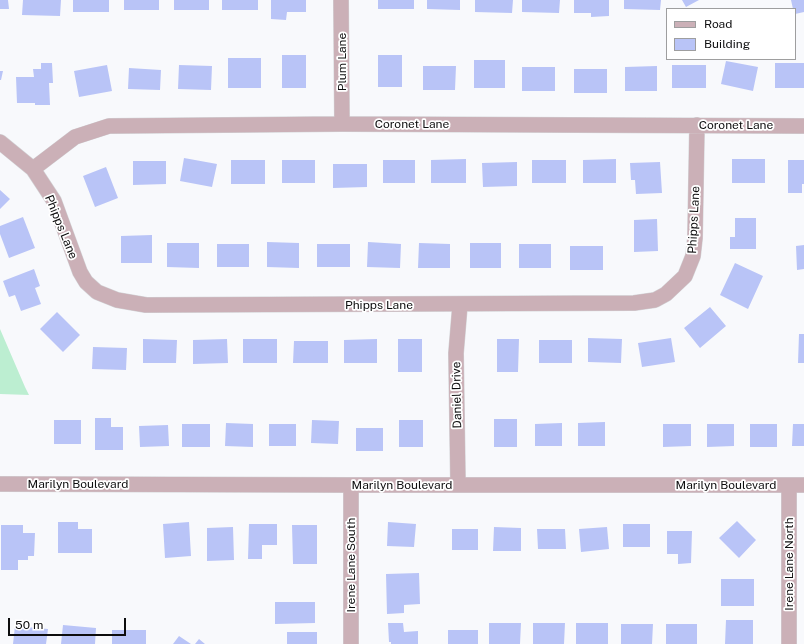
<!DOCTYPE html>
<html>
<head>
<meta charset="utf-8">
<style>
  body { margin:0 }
  #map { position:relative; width:804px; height:644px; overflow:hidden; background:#f8f9fc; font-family:"Public Sans",sans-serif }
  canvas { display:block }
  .legend { position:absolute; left:666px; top:8px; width:130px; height:52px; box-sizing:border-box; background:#fff; border:1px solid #9e9e9f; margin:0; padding:5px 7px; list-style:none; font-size:12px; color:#0d0d0e }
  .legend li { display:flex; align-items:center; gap:8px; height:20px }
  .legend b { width:20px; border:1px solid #9e9e9f }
  .scale { position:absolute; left:8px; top:618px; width:118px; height:18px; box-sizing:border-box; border:2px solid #0d0d0e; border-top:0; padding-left:5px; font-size:12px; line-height:14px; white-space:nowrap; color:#0d0d0e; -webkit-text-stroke:3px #fff; paint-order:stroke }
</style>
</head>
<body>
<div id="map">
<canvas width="804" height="644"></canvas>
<ul class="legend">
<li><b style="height:5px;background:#cbb0b7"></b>Road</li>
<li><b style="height:11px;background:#b9c4f7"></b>Building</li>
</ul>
<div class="scale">50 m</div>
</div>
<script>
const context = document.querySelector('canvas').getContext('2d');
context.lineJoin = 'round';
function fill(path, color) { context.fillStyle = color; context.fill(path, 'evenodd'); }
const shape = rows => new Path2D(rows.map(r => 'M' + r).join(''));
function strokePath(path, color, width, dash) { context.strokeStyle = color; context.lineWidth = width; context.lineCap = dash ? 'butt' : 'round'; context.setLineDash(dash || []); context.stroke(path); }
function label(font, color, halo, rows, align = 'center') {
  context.font = font + ' "Public Sans",sans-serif'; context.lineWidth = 3.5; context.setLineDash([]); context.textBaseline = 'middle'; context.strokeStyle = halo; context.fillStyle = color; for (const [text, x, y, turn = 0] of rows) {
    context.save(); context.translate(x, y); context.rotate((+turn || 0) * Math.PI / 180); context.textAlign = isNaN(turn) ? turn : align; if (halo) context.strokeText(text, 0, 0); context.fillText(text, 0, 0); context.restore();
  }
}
fill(shape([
  [0,329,25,387,29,395,0,394]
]), '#bceed1');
fill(shape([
  [0,0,8,0,9,9,0,9],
  [23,0,61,0,60,16,22,15],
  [73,0,109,0,109,12,73,12],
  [124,0,159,0,159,10,124,10],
  [174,0,209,0,209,10,174,10],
  [222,0,258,0,258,10,222,10],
  [271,0,306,0,306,12,287,12,286,20,271,19],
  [378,0,414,0,414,9,378,9],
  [427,0,460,0,460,10,427,9],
  [475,0,513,0,512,13,475,12],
  [522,0,560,0,559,13,522,12],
  [574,0,609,0,609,16,591,17,591,13,574,13],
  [624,0,661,0,660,10,624,9],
  [682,0,699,0,686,7],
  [791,0,804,0,804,12,795,14,795,9,793,9],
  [282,55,306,55,306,88,282,88],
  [378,55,402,55,402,87,378,87],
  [228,58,261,58,261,88,228,88],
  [474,60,505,60,505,88,474,88],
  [726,61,758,67,753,91,721,84],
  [41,63,52,63,53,83,49,83,50,105,35,105,35,103,17,103,16,77,34,77,33,69,41,69],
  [775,63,804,63,804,88,775,88],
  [107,65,112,91,79,97,74,71],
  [179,65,212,66,211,90,178,89],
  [672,65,706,65,706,88,672,88],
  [423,66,456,66,455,90,423,90],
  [657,66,657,91,625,91,625,67],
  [522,67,555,67,555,91,522,91],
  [129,68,161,70,160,90,128,89],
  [574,69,607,69,607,93,574,93],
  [0,71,3,71,1,80,0,80],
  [184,158,217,164,212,187,180,181],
  [466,159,466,183,431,183,431,160],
  [616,159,616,183,583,183,583,160],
  [732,159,765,159,765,183,732,183],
  [231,160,265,160,265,184,231,184],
  [282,160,315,160,315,183,282,183],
  [383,160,415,160,415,183,383,183],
  [532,160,566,160,566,183,532,183],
  [788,160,804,160,804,184,802,184,802,193,788,193],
  [133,161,166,161,166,184,133,185],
  [517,162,517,186,483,187,482,163],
  [660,162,662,193,636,194,635,180,631,180,630,163],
  [333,164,367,164,367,187,333,188],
  [106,167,118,198,95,207,83,176],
  [0,190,10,199,0,209],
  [23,217,35,248,9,258,0,234,0,226],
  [735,218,756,218,756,249,730,249,730,237,735,237],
  [657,219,658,251,634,252,634,220],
  [152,235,152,263,121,263,121,236],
  [267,242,299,243,299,268,267,267],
  [368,242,401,244,400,268,367,267],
  [167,243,199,243,199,268,167,267],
  [419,243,450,244,450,268,418,268],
  [470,243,501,243,501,268,470,268],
  [217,244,249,244,249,267,217,267],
  [317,244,350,244,350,267,317,267],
  [519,244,551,244,551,268,519,268],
  [804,245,804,269,797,270,796,246],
  [570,246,603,246,603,270,570,270],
  [735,263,763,276,748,309,720,295],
  [34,269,40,286,35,288,41,304,21,311,15,295,9,297,3,281],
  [710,307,726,326,700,348,684,328],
  [57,312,80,335,63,352,40,329],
  [799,334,804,334,804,363,798,363],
  [588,338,622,339,621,363,588,362],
  [671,338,675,362,642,367,638,343],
  [143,339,177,340,176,363,143,363],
  [227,339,228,363,193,364,193,340],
  [243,339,277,339,277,363,243,363],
  [377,339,377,363,344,363,344,340],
  [398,339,422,339,422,372,398,372],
  [497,339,519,339,518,372,497,372],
  [539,340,572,340,572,363,539,363],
  [294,341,328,341,328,363,293,363],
  [93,347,127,348,126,370,92,369],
  [95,418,111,418,111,427,123,427,123,450,95,450],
  [494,419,517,419,517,447,494,447],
  [54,420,81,420,81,444,54,444],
  [312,420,339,421,338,444,311,443],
  [399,420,423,420,423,447,399,447],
  [605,422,605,446,578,446,578,423],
  [226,423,253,424,253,447,225,446],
  [562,423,562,446,535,446,535,424],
  [182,424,210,424,210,447,182,447],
  [269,424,296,424,296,446,269,446],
  [663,424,691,424,691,446,663,447],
  [707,424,734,424,734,446,707,447],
  [750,424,777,424,777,447,750,447],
  [793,424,804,424,804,446,792,446],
  [168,425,169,446,140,447,139,426],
  [356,428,383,428,383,451,356,451],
  [737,521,756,540,739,558,719,538],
  [58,522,78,522,78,529,92,529,92,553,58,553],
  [189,522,191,556,165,558,163,524],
  [388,522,416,524,414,547,387,546],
  [249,524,277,524,277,545,262,545,262,559,248,559],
  [623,524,650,524,650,547,623,547],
  [1,525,23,525,23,533,35,533,34,556,28,556,28,560,18,560,18,570,1,570],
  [292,525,317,525,317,564,293,564],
  [233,527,234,560,207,561,207,528],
  [494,527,521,528,521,551,493,551],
  [607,527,609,549,581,552,579,529],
  [452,529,478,529,478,550,452,550],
  [537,529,565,529,566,549,538,549],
  [667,531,692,531,691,563,678,564,678,554,667,554],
  [419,573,420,604,404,605,404,613,387,614,386,574],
  [721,579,754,579,754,606,721,606],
  [275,602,315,602,315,623,275,624],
  [726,620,753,620,753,644,725,644],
  [388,623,403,623,404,632,418,631,418,644,391,644,391,642,389,642],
  [489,623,521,623,520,644,489,644],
  [533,623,565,623,564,644,533,644],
  [576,623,608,623,608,644,576,644],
  [621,624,653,624,652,644,621,644],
  [666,624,697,624,697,644,666,644],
  [63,625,96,628,95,644,61,644],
  [15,626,48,629,46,644,13,644],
  [112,630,146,630,146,644,112,644],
  [448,630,478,630,478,644,448,644],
  [287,632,317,632,317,644,287,644],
  [179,636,191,644,173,644],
  [199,639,205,644,195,644]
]), '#b9c4f7');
const minor = shape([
  [341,0,342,124],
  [0,142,33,169,54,201,80,272,86,282,97,292,117,300,146,305,634,303,655,300,666,294,685,276,693,256,695,238,697,125],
  [33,169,75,137,109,126,342,124,804,126],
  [0,484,351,485,804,485],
  [458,485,456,353,460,305],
  [789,485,789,644],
  [351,644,351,485]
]);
strokePath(minor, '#d2d3d6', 16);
strokePath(minor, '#cbb0b7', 15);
label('12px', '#0d0d0e', '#fff', [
  ["Plum Lane",342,62,-90],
  ["Coronet Lane",412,124],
  ["Coronet Lane",736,125],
  ["Phipps Lane",694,220,-87],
  ["Phipps Lane",61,227,68],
  ["Phipps Lane",379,305],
  ["Daniel Drive",457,395,-91],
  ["Marilyn Boulevard",78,484],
  ["Marilyn Boulevard",402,485],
  ["Marilyn Boulevard",726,485],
  ["Irene Lane North",789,564,-90],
  ["Irene Lane South",351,565,-90]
]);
</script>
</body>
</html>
